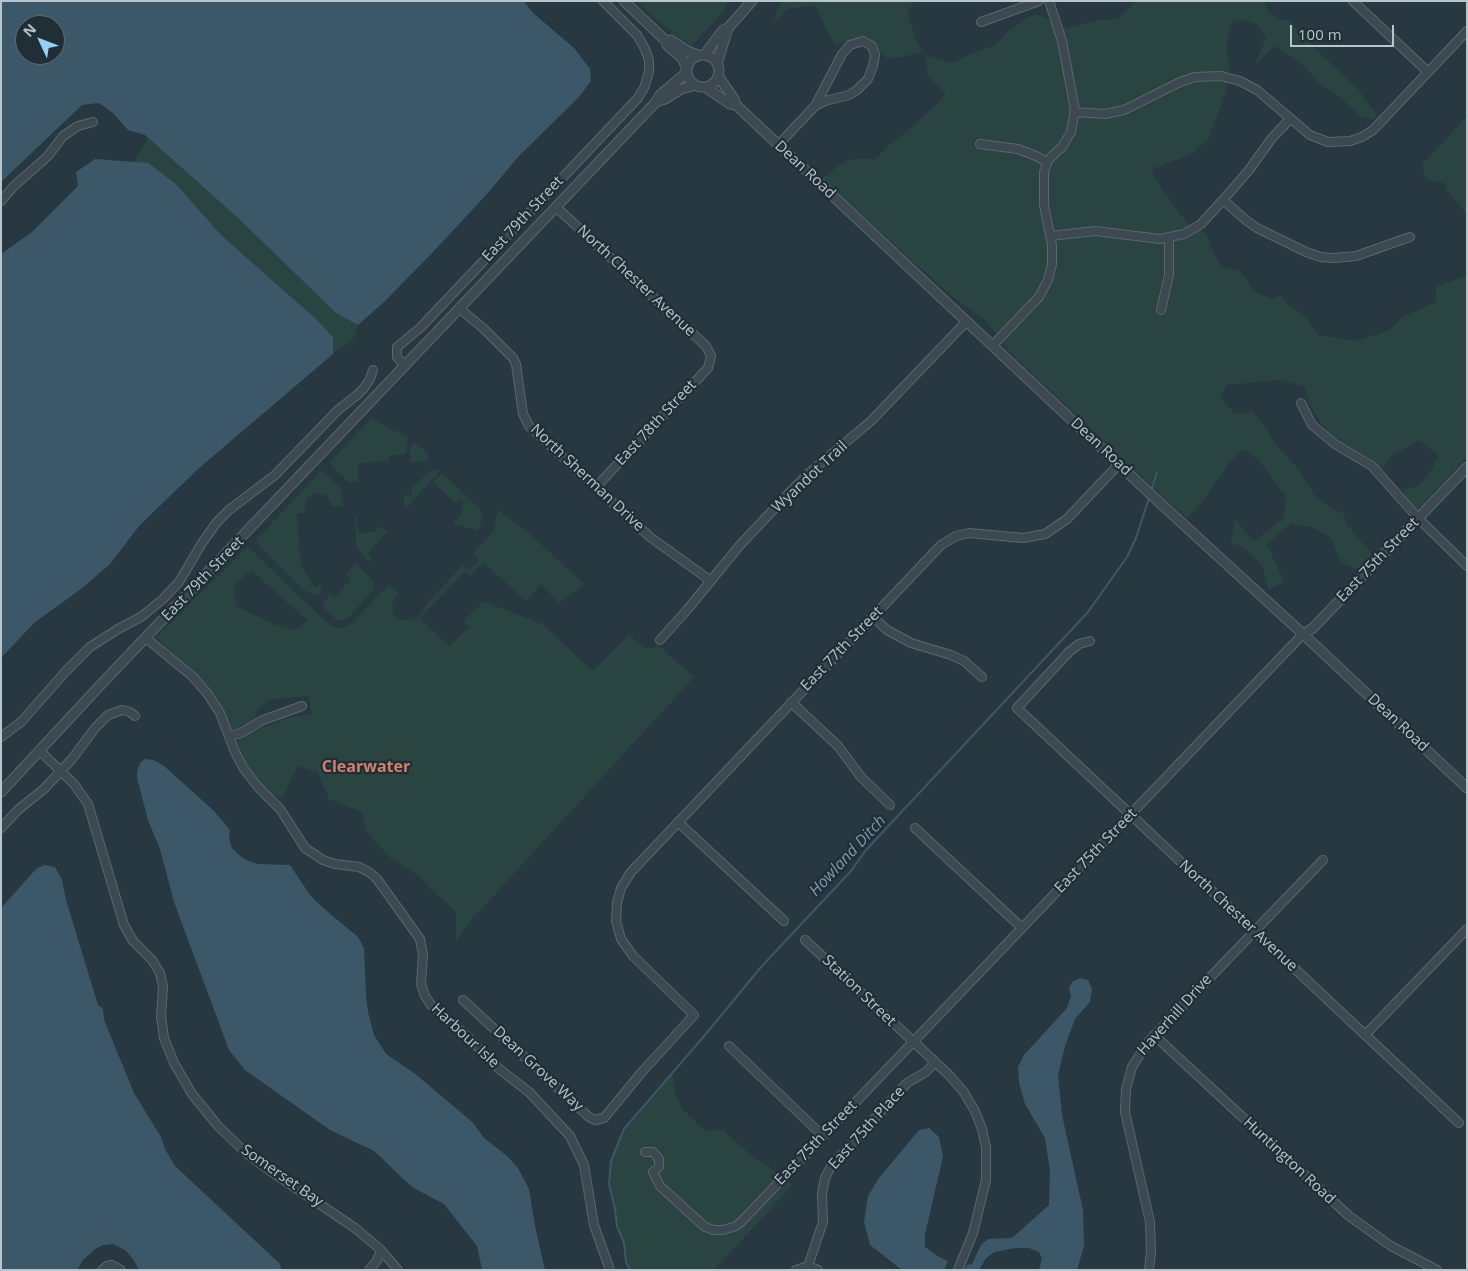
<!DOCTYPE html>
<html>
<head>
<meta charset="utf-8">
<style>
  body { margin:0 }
  #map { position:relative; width:1468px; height:1271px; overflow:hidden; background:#273841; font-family:"Open Sans",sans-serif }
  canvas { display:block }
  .frame { position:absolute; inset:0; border:2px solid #b9c4cb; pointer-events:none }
  .north { position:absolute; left:15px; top:15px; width:50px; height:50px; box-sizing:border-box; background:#202e36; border:1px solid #5d6a72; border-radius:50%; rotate:313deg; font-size:14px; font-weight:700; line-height:20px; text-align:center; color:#b9c4cb }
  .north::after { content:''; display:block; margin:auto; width:18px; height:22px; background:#94cff5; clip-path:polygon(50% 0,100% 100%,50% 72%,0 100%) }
  .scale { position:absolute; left:1290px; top:25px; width:104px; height:22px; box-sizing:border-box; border:2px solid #b9c4cb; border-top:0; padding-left:6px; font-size:15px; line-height:18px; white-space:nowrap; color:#b9c4cb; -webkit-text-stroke:4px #202e36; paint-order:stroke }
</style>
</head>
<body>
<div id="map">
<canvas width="1468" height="1271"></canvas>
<div class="frame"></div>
<div class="north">N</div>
<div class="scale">100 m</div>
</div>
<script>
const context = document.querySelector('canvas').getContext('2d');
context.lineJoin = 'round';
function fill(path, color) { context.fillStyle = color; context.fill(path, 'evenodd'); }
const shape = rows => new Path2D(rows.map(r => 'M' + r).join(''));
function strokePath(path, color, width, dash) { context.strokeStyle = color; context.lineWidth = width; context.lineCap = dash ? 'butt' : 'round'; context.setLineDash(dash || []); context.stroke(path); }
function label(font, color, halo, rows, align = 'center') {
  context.font = font + ' "Open Sans",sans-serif'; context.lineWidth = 4.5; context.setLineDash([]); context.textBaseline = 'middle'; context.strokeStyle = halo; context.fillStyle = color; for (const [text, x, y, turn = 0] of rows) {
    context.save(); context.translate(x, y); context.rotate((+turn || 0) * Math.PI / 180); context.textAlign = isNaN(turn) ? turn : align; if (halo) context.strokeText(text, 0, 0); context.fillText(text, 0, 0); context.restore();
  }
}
fill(shape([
  [636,1,729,1,722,13,691,47,661,24],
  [781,1,916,1,907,11,916,40,923,51,899,58,886,58,867,37,835,44,827,31,816,5,788,9,772,23],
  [1136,1,1264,1,1268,12,1281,20,1288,20,1323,56,1359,90,1376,114,1374,120,1360,116,1340,97,1318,82,1303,65,1275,46,1255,65,1266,38,1257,24,1242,19,1232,22,1226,44,1230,68,1226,91,1209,138,1192,154,1152,169,1159,185,1187,223,1206,233,1214,254,1222,267,1240,271,1254,291,1271,299,1282,295,1286,303,1306,317,1318,335,1358,341,1389,330,1404,316,1436,302,1436,287,1467,275,1467,457,1417,510,1405,497,1404,490,1418,486,1430,472,1439,456,1419,440,1391,456,1382,470,1370,458,1335,437,1322,425,1310,406,1305,387,1282,380,1227,385,1220,398,1235,414,1253,412,1267,429,1273,441,1299,470,1316,498,1332,509,1344,514,1346,524,1373,555,1359,571,1342,563,1330,537,1312,527,1290,524,1267,544,1284,582,1268,590,1263,566,1245,548,1231,543,1235,520,1254,541,1284,518,1286,497,1261,463,1251,453,1242,450,1229,463,1200,505,1187,519,1025,367,1007,348,986,321,953,297,821,179,845,161,861,158,875,160,890,144,908,130,937,104,945,94,927,74,926,56,952,63,977,51,995,45,1006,33,1025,19,1036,14,1067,28,1100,20,1118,19],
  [1467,116,1467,215,1447,191,1444,183,1426,179,1422,165],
  [148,138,238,218,336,313,358,325,353,339,333,354,333,337,289,295,221,235,176,184,134,161],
  [372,417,387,428,404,434,408,438,405,454,389,456,389,461,358,463,358,482,349,482,331,465,331,461],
  [416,443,427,453,429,457,426,461,410,462,410,448,411,444],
  [432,469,440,471,407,507,404,504,404,495,412,495,412,483,415,485],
  [322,470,341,489,343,506,332,506,327,496,317,493,311,495,306,500,304,513,297,513,299,552,303,568,315,588,320,584,322,588,319,594,314,596,303,589,255,541],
  [442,473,480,509,483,519,477,530,456,525,453,522,462,513,461,507,465,503,461,499,456,503,433,482],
  [498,510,531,535,584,584,559,603,541,584,526,601,483,562,470,576,465,572,420,618,449,646,469,627,463,621,481,604,485,602,542,624,593,671,629,635,648,649,651,649,658,645,694,677,477,914,476,913,456,941,456,912,435,893,418,875,389,857,366,831,362,812,329,799,318,773,298,766,282,799,270,793,250,771,239,748,236,738,287,718,311,714,309,696,272,699,257,709,255,721,241,728,230,730,222,711,204,683,156,637,248,547,326,622,334,627,343,628,351,624,389,584,398,592,392,604,393,614,400,619,412,621,419,616,428,602,463,565,469,570,479,559,473,553,493,532],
  [251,570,308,621,295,630,275,625,236,606,234,586],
  [355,517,357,517,358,533,375,532,381,526,387,532,368,553,372,558,369,562,356,547],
  [356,563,371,578,374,585,373,590,349,617,343,620,337,620,323,608,323,603,330,594,334,598,351,579,346,574],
  [672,1072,676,1095,682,1109,705,1132,713,1129,725,1132,757,1160,769,1166,793,1185,714,1270,630,1270,626,1262,624,1243,617,1226,615,1209,609,1184,611,1161,624,1129]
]), '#2a4441');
fill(shape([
  [1,1,524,1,533,13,574,48,590,69,591,81,579,97,519,156,487,194,433,252,385,301,358,325,336,313,238,218,145,135,128,130,113,113,99,103,82,105,1,182],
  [25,25,55,25,55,55,25,55],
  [95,159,148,163,176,184,221,235,316,319,333,337,333,354,198,469,139,526,110,564,81,589,34,623,1,658,1,254,32,232,78,186,76,172],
  [145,759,153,760,163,765,214,811,230,830,229,839,232,848,239,855,246,860,257,864,290,865,310,895,322,907,358,937,364,948,366,996,368,1012,374,1035,386,1054,414,1073,457,1109,473,1123,484,1138,507,1156,518,1168,529,1189,535,1226,545,1270,482,1270,477,1246,444,1204,412,1187,374,1151,330,1130,245,1070,229,1050,174,902,160,849,148,820,137,778,137,772,140,763],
  [45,865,55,867,62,880,66,900,98,1005,103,1009,104,1020,134,1093,161,1137,165,1149,175,1166,279,1263,282,1270,139,1270,133,1259,125,1250,113,1244,103,1245,95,1249,83,1260,77,1270,1,1270,1,908,37,868],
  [1080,978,1088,980,1092,989,1090,1002,1075,1019,1065,1046,1058,1075,1062,1115,1083,1210,1084,1246,1077,1270,1039,1270,1042,1258,1039,1252,1029,1248,1015,1248,995,1252,986,1258,979,1270,964,1270,967,1265,972,1264,981,1245,988,1239,1012,1238,1049,1205,1050,1171,1045,1138,1025,1104,1019,1083,1018,1067,1024,1055,1067,1008,1071,996,1069,988,1072,982],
  [929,1128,939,1137,943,1157,925,1234,925,1247,939,1257,948,1261,944,1270,902,1270,870,1245,864,1222,868,1196,879,1178,919,1130]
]), '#3c5868');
strokePath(shape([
  [1151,491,1157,472],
  [630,1270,626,1262,624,1243,617,1226,615,1209,609,1184,611,1161,624,1129,705,1035,761,967,851,871,866,850,1088,612,1127,557,1136,538,1149,498]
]), '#3c5868', 2);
const minor = shape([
  [1353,1,1428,72],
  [981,22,1039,1],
  [863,41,872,46,875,55,873,66,868,79,857,90,849,95,825,101,815,106,842,54,850,45,863,41],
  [1074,112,1105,114,1124,110,1180,82,1195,77,1221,76,1240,81,1257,90,1310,135,1328,142,1350,141,1362,137,1373,130,1467,31],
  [980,144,1018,149,1036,156,1047,162],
  [778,145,815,106],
  [1223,200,1247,221,1257,228,1306,252,1321,257,1334,258,1356,256,1410,237],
  [1,201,14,186,48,156,63,136,78,126,93,122],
  [556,207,706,346,711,356,708,368,596,487],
  [1050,236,1095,231,1160,239,1184,234,1201,224,1223,200,1249,170,1272,138,1290,119],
  [460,309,483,328,513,358,516,364,523,414,529,426,650,537,711,581],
  [1161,310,1169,275,1169,238],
  [993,345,1039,297,1048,280,1052,264,1052,245,1044,205,1044,172,1048,160,1062,147,1071,132,1075,110,1062,41,1049,1],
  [405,366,397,357,397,347,420,328,638,98,644,88,649,72,649,60,645,49,637,35,603,1],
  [1301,403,1312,425,1335,444,1372,466,1418,518,1467,566],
  [873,617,887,630,900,637,911,643,951,655,964,661,982,677],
  [146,638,192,676,207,693,220,713,235,752,244,769,258,787,280,809,305,848,323,860,335,864,359,867,369,872,377,879,420,939,423,955,421,984,425,996,431,1005,468,1037,498,1068,529,1092,570,1136,584,1165,594,1225,610,1270],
  [660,640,687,610,740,545,790,492,809,473,871,421,967,321],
  [1090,641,1079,644,1069,652,1017,708,1459,1123],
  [791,702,838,746,861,777,890,805],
  [229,736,241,733,263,720,302,706],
  [1,737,21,722,67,670,90,647,118,629,141,617,163,599,179,582,202,543,217,522,229,510,275,475,338,410,357,395,364,388,370,379,373,370],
  [40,751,74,784,88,804,124,925,133,941,152,960,160,973,163,987,161,1016,164,1038,174,1063,192,1094,218,1126,246,1153,269,1170,355,1228,380,1249,398,1270],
  [678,822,784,921],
  [1,828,19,809,44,789,72,759,95,728,108,715,122,710,130,712,135,716],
  [915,828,1022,928],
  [805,940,949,1075,963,1091,975,1111,982,1129,986,1147,986,1180,973,1233,958,1270],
  [463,1000,589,1117,595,1120,604,1118,641,1073,694,1015,633,956,621,939,616,921,617,903,621,888,631,872,941,545,956,536,969,533,1023,538,1045,534,1067,519,1119,464],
  [1154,1035,1349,1216,1391,1246,1437,1270],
  [1365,1035,1467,929],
  [729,1046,823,1136],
  [645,1152,653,1152,659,1159,659,1167,653,1172,660,1186,705,1227,714,1230,723,1230,736,1226,741,1222,1303,634],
  [808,1266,823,1222,822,1194,825,1178,831,1166,907,1083,926,1072,935,1062],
  [102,1270,107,1266,112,1265,121,1270],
  [369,1270,376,1262,381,1251],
  [796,1270,808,1266,818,1270],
  [1149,1270,1151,1251,1150,1222,1125,1112,1126,1089,1132,1067,1148,1042,1323,860]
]);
const tertiary = shape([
  [624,1,666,41,667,45,683,59,686,68],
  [666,41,671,40,687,51,698,55],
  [705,54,723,30,728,28,752,1],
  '687 71a16 16 0 1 1 32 0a16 16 0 1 1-32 0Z',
  [717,64,728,28],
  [718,76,734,99,736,105],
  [705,87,730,104,736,105,1160,503,1303,634,1467,788],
  [656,102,665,99,681,89,695,85],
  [1303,634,1313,628,1467,467],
  [1,792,107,678,656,102,660,95,686,73]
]);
strokePath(minor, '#5a676e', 10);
strokePath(tertiary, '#5a676e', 11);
strokePath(minor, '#3c4951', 8);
strokePath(tertiary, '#3c4951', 9);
label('15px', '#b9c4cb', '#202e36', [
  ["Dean Road",805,170,43],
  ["East 79th Street",523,219,-47],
  ["North Chester Avenue",636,281,43],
  ["East 78th Street",656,423,-47],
  ["Dean Road",1101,447,43],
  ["Wyandot Trail",810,477,-43],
  ["North Sherman Drive",587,478,43],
  ["East 75th Street",1378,560,-46],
  ["East 79th Street",203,579,-46],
  ["East 77th Street",842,649,-46],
  ["Dean Road",1398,723,43],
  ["East 75th Street",1096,851,-46],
  ["North Chester Avenue",1238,916,43],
  ["Station Street",859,991,44],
  ["Haverhill Drive",1175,1015,-48],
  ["Harbour Isle",465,1036,43],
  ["Dean Grove Way",538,1069,43],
  ["East 75th Place",867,1128,-48],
  ["East 75th Street",816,1143,-46],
  ["Huntington Road",1289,1161,43],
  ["Somerset Bay",282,1176,35]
]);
label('bold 16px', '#d3816c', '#202e36', [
  ["Clearwater",366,767]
]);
label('italic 16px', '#7a9bad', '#202e36', [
  ["Howland Ditch",848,856,-47]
]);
</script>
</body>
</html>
